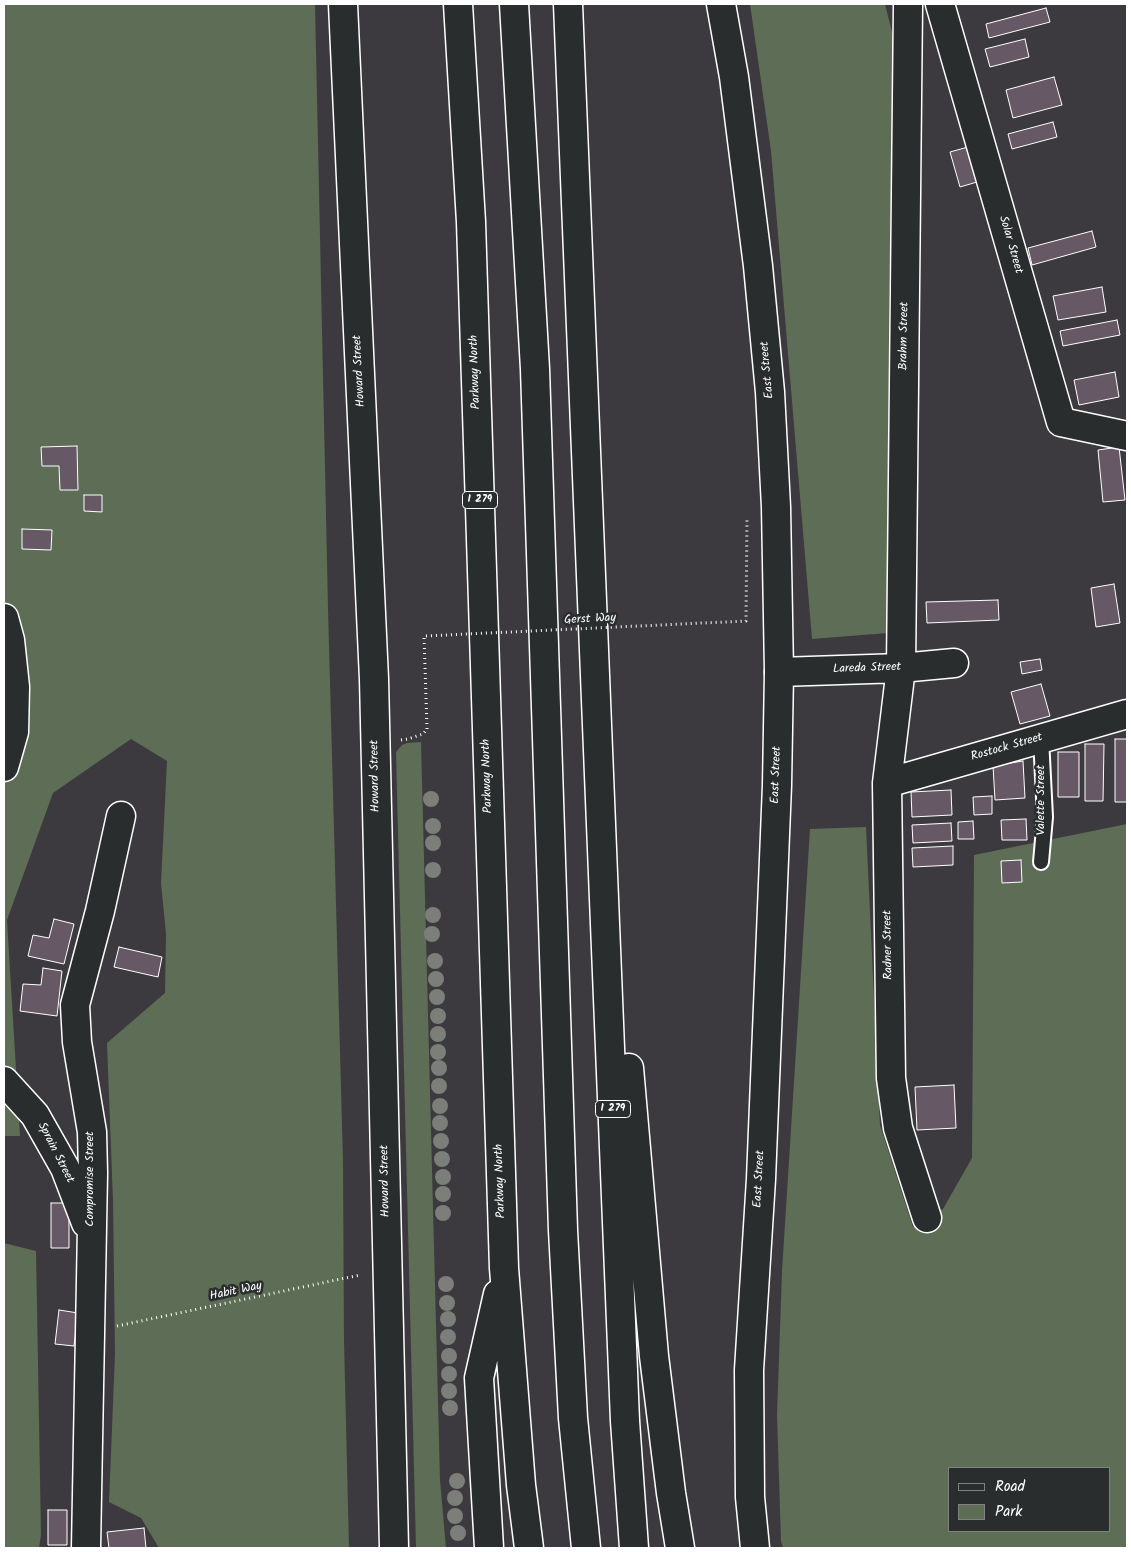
<!DOCTYPE html>
<html>
<head>
<meta charset="utf-8">
<style>
  body { margin:0 }
  #map { position:relative; width:1131px; height:1552px; overflow:hidden; background:#3c3a3e; font-family:Kalam,sans-serif }
  canvas { display:block }
  .frame { position:absolute; inset:0; border:5px solid #fff; pointer-events:none }
  .legend { position:absolute; left:948px; top:1467px; width:162px; height:65px; box-sizing:border-box; background:#2a2d2e; border:1px solid #7f8182; margin:0; padding:6px 9px; list-style:none; font-size:15px; color:#fff }
  .legend li { display:flex; align-items:center; gap:10px; height:25px }
  .legend b { width:25px; border:1px solid #7f8182 }
</style>
</head>
<body>
<div id="map">
<canvas width="1131" height="1552"></canvas>
<div class="frame"></div>
<ul class="legend">
<li><b style="height:6px;background:#2a2d2e"></b>Road</li>
<li><b style="height:14px;background:#5d6d56"></b>Park</li>
</ul>
</div>
<script>
const context = document.querySelector('canvas').getContext('2d');
context.lineJoin = 'round';
function fill(path, color) { context.fillStyle = color; context.fill(path, 'evenodd'); }
const shape = rows => new Path2D(rows.map(r => 'M' + r).join(''));
function strokePath(path, color, width, dash) { context.strokeStyle = color; context.lineWidth = width; context.lineCap = dash ? 'butt' : 'round'; context.setLineDash(dash || []); context.stroke(path); }
function label(font, color, halo, rows, align = 'center') {
  context.font = font + ' Kalam,sans-serif'; context.lineWidth = 5; context.setLineDash([]); context.textBaseline = 'middle'; context.strokeStyle = halo; context.fillStyle = color; for (const [text, x, y, turn = 0] of rows) {
    context.save(); context.translate(x, y); context.rotate((+turn || 0) * Math.PI / 180); context.textAlign = isNaN(turn) ? turn : align; if (halo) context.strokeText(text, 0, 0); context.fillText(text, 0, 0); context.restore();
  }
}
fill(shape([
  [4,4,315,4,328,608,343,1162,344,1340,349,1548,159,1548,141,1518,109,1502,115,1354,113,1201,107,1043,165,993,166,934,161,883,167,761,131,739,53,793,7,920,20,1136,4,1136],
  [750,4,885,4,894,40,889,309,888,633,812,639,771,151],
  [421,742,440,1480,446,1548,416,1548,396,752,402,745,407,743],
  [1127,824,1127,1548,783,1548,781,1541,777,1415,782,1271,810,829,866,827,880,1125,913,1227,943,1209,972,1158,974,855],
  [950,1468,1110,1468,1110,1531,950,1531],
  [4,1243,36,1251,41,1535,39,1548,4,1548]
]), '#5d6d56');
const building = shape([
  [1046,8,1050,22,989,38,986,24,1046,8],
  [1025,39,1029,57,990,67,985,49,1025,39],
  [1054,77,1062,105,1013,118,1006,90,1054,77],
  [1053,122,1057,137,1012,149,1008,134,1053,122],
  [968,147,977,182,960,187,950,152,968,147],
  [1092,231,1096,247,1032,265,1028,248,1092,231],
  [1102,287,1106,312,1058,320,1053,296,1102,287],
  [1117,320,1120,335,1063,346,1060,331,1117,320],
  [1115,372,1119,397,1079,405,1074,380,1115,372],
  [77,446,78,490,60,490,59,466,42,466,41,447,77,446],
  [1119,447,1125,500,1103,502,1098,450,1119,447],
  [84,495,102,495,102,512,84,511,84,495],
  [22,529,52,530,51,550,22,549,22,529],
  [1114,584,1120,623,1096,627,1091,588,1114,584],
  [998,600,999,620,927,623,926,602,998,600],
  [1040,659,1042,670,1022,674,1020,662,1040,659],
  [1041,684,1050,716,1020,724,1011,692,1041,684],
  [1115,739,1127,739,1127,802,1115,802,1115,739],
  [1085,744,1104,744,1103,801,1085,801,1085,744],
  [1058,752,1079,752,1079,797,1058,797,1058,752],
  [1023,761,1025,798,995,800,993,766,1023,761],
  [951,790,952,815,912,817,911,792,951,790],
  [992,796,992,814,974,815,973,797,992,796],
  [1026,819,1027,840,1002,840,1001,820,1026,819],
  [973,821,974,839,958,839,958,822,973,821],
  [951,823,952,841,913,843,912,825,951,823],
  [953,846,953,865,913,867,912,848,953,846],
  [1021,860,1022,882,1002,883,1001,861,1021,860],
  [54,919,74,924,64,964,28,956,33,935,49,938,54,919],
  [119,947,162,957,158,977,114,967,119,947],
  [43,968,62,971,57,1016,20,1011,23,984,41,985,43,968],
  [954,1085,956,1128,917,1130,915,1087,954,1085],
  [51,1203,69,1203,69,1248,51,1248,51,1203],
  [59,1310,78,1313,74,1346,55,1344,59,1310],
  [48,1510,67,1510,67,1545,48,1545,48,1510],
  [144,1528,146,1548,109,1548,107,1532,144,1528]
]);
fill(building, '#665865');
strokePath(building, '#fff', 1);
const service = shape([
  [1041,862,1045,817,1041,738]
]);
const minor = shape([
  [343,4,374,679,394,1548],
  [908,4,901,668,887,783,891,1078,898,1128,927,1218],
  [940,4,1061,422,1127,436],
  [4,618,10,640,15,687,14,732,4,767],
  [779,672,901,668,954,663],
  [887,783,1127,714],
  [4,1081,35,1115,65,1168,86,1223],
  [86,1548,93,1173,92,1132,77,1042,75,1005,100,911,121,816]
]);
const secondary = shape([
  [721,4,734,77,758,266,770,392,776,507,779,672,777,785,761,1179,749,1370,750,1497,755,1548]
]);
const motorway = shape([
  [458,4,471,222,504,1268,521,1485,529,1548],
  [514,4,535,369,563,1230,573,1418,586,1548],
  [568,4,625,1421,634,1548],
  [629,1068,654,1356,671,1493,680,1548],
  [489,1548,479,1378,498,1294]
]);
strokePath(service, '#fff', 18);
strokePath(minor, '#fff', 31);
strokePath(secondary, '#fff', 31);
strokePath(motorway, '#fff', 31);
strokePath(shape([
  [401,740,408,739,423,734,427,729],
  [117,1326,360,1275]
]), '#fff', 3, [1, 4]);
strokePath(service, '#2a2d2e', 14);
strokePath(minor, '#2a2d2e', 28);
strokePath(secondary, '#2a2d2e', 28);
strokePath(motorway, '#2a2d2e', 28);
strokePath(shape([
  [427,729,424,636,746,621,747,518]
]), '#fff', 3, [1, 4]);
context.fillStyle = '#7b7e79';
for (const [x, y] of [
  [431,799],
  [433,826],
  [433,843],
  [433,870],
  [433,915],
  [432,934],
  [435,961],
  [436,979],
  [437,997],
  [438,1016],
  [438,1034],
  [438,1052],
  [439,1068],
  [439,1086],
  [440,1106],
  [440,1123],
  [441,1141],
  [442,1159],
  [443,1177],
  [443,1194],
  [443,1213],
  [446,1284],
  [447,1303],
  [448,1319],
  [448,1337],
  [449,1356],
  [449,1374],
  [449,1391],
  [450,1408],
  [457,1481],
  [455,1498],
  [455,1516],
  [458,1533]
]) { context.beginPath(); context.arc(x, y, 8, 0, 2 * Math.PI); context.fill(); }
for (const [x, y, w] of [
  [480,500,35],
  [613,1109,35]
]) { const box = new Path2D(); box.roundRect(x - w / 2, y - 8.5, w, 17, 4); context.fillStyle = '#2a2d2e'; context.fill(box); strokePath(box, '#fff', 1); }
label('bold 11px', '#fff', null, [
  ["I 279",480,500],
  ["I 279",613,1109]
]);
label('12px', '#fff', '#2a2d2e', [
  ["Solar Street",1010,245,74],
  ["Brahm Street",905,336,-89],
  ["East Street",768,370,-95],
  ["Howard Street",360,371,-93],
  ["Parkway North",476,372,-92],
  ["Gerst Way",590,620,-3],
  ["Lareda Street",867,669,-2],
  ["Rostock Street",1007,748,-16],
  ["East Street",777,775,-88],
  ["Howard Street",376,776,-91],
  ["Parkway North",488,776,-92],
  ["Valette Street",1042,800,-90],
  ["Radner Street",889,945,-91],
  ["Sprain Street",55,1153,63],
  ["Compromise Street",91,1179,-90],
  ["East Street",760,1179,-87],
  ["Howard Street",386,1181,-91],
  ["Parkway North",501,1181,-92],
  ["Habit Way",236,1292,-12]
]);
</script>
</body>
</html>
